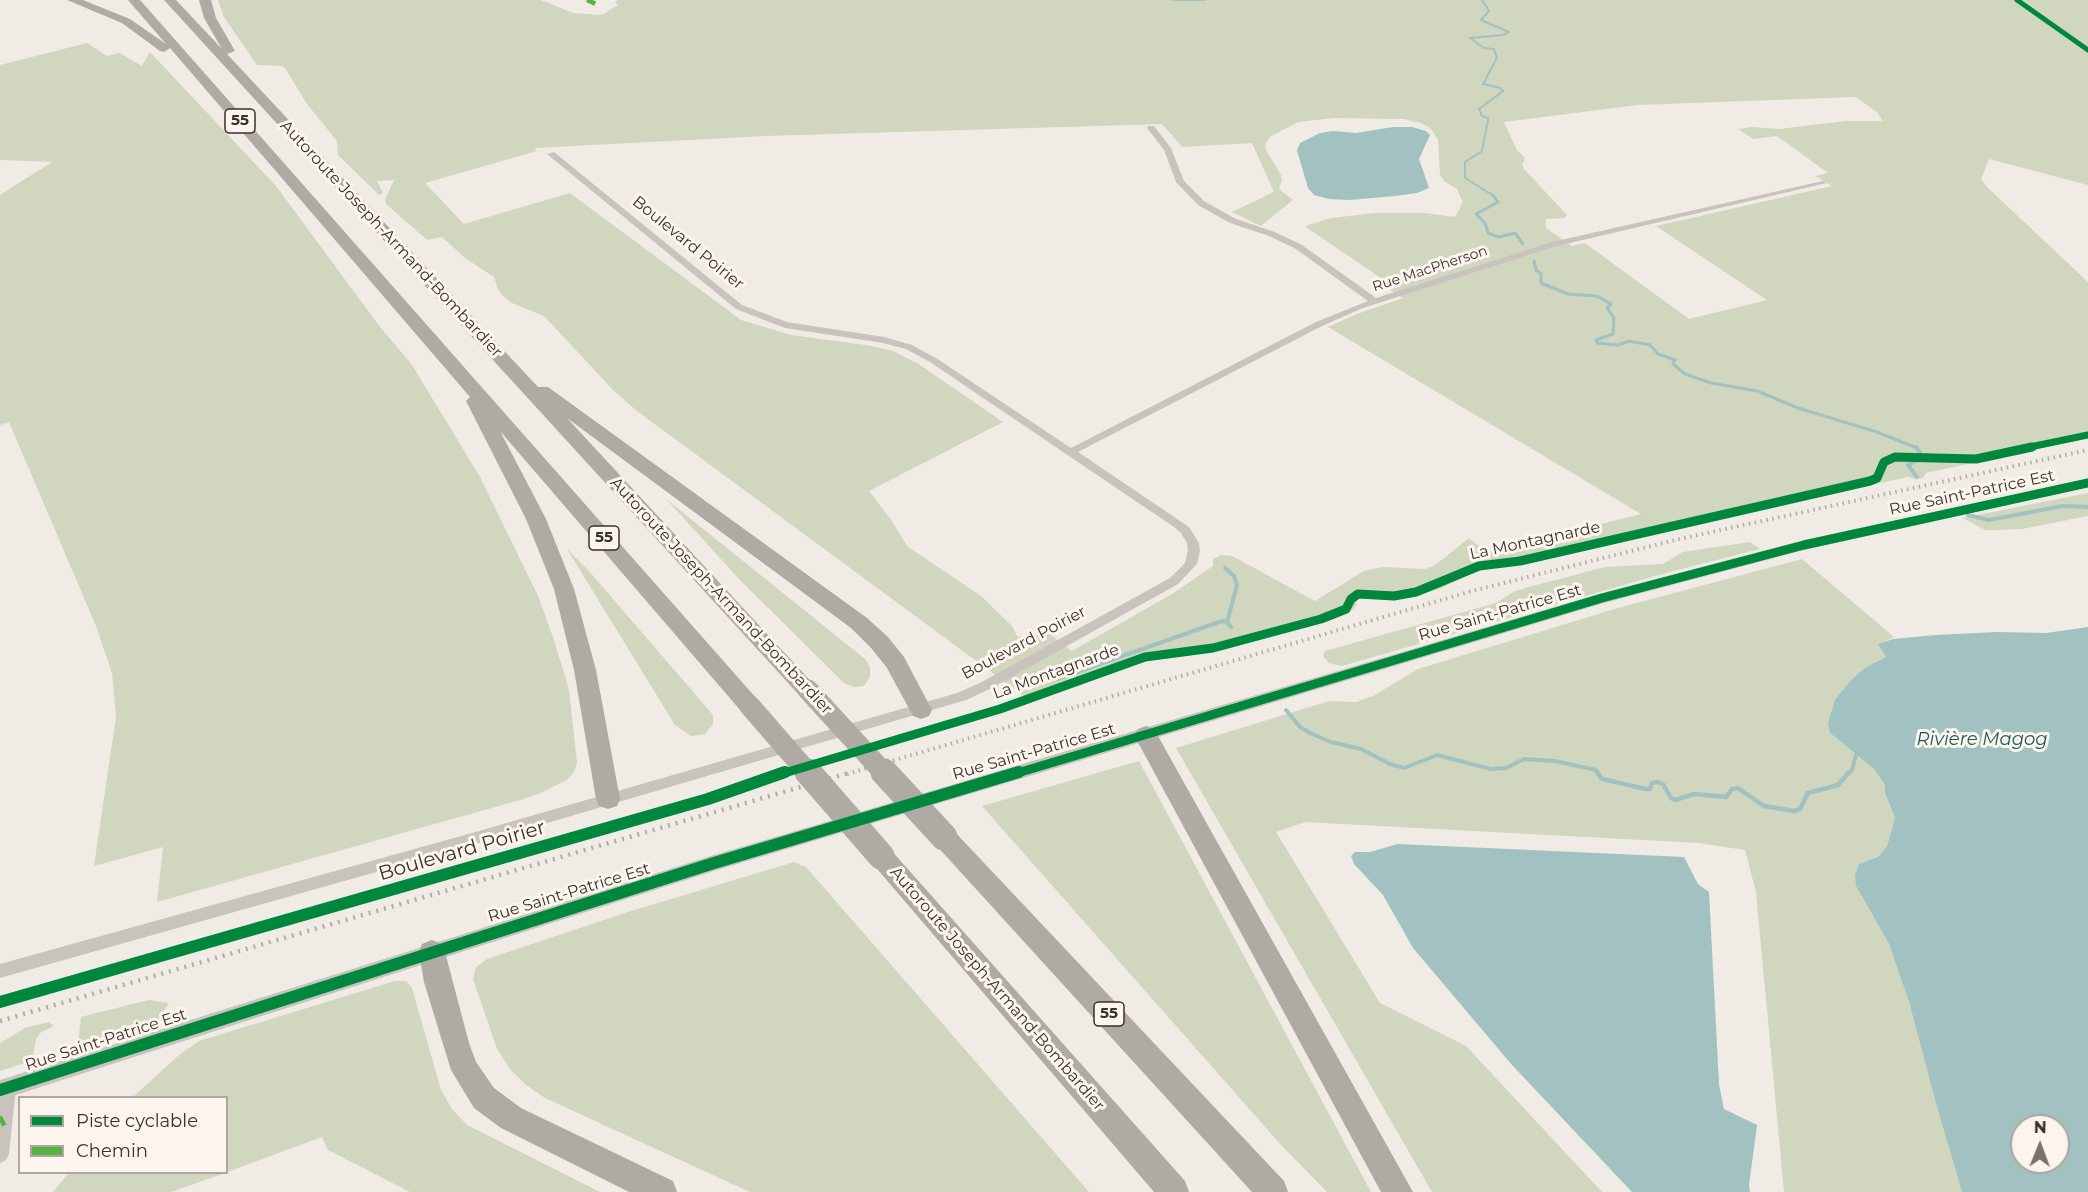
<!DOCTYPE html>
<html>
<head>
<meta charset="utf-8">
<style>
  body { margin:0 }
  #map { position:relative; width:2088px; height:1192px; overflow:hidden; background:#f0ebe5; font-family:Montserrat,sans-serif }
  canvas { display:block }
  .legend { position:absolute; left:18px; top:1096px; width:210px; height:78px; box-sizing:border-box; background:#fbf5ee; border:2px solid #aea6a0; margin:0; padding:8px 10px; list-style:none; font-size:18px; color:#3b302b }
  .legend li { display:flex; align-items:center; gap:12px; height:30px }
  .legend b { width:30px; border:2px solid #aea6a0 }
  .north { position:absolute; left:2010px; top:1114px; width:60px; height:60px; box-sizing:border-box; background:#fbf5ee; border:2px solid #aea6a0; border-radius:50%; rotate:1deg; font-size:16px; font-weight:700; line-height:24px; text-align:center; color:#3b302b }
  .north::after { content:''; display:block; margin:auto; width:21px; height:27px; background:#7a716c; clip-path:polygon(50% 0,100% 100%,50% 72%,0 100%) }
</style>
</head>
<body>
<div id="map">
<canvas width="2088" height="1192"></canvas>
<ul class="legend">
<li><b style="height:8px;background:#00873e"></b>Piste cyclable</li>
<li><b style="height:8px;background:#57b246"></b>Chemin</li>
</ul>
<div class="north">N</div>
</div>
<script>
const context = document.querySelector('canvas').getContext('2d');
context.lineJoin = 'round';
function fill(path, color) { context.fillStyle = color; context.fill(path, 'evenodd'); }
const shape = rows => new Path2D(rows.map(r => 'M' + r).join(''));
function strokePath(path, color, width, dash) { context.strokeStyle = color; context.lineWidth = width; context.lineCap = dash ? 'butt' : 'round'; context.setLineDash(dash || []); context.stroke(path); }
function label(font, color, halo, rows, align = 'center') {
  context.font = font + ' Montserrat,sans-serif'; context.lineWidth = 6; context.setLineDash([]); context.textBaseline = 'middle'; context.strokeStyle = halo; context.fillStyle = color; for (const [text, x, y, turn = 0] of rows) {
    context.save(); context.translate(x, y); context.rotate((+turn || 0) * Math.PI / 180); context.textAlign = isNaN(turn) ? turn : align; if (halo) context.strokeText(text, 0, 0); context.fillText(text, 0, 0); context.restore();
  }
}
fill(shape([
  [218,0,541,0,573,13,602,15,618,5,615,2,618,0,2088,0,2088,185,1989,159,1981,179,1988,188,2088,282,2088,438,1926,473,1923,478,1916,479,1907,477,1522,564,1481,568,1440,589,1407,598,1364,597,1357,599,1356,606,1349,613,1331,620,1220,651,1162,657,1139,663,1032,702,637,411,614,391,544,316,512,303,503,296,498,289,494,277,465,258,442,237,427,240,386,204,385,200,394,180,377,181,383,193,379,195,342,159,338,155,337,141,307,104,285,68,282,66,257,65,224,17],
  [1856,97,1878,113,1882,121,1846,121,1779,129,1752,127,1738,129,1753,139,1777,136,1828,173,1815,176,1832,186,1656,226,1767,300,1689,319,1585,243,1572,246,1546,228,1546,219,1565,218,1567,215,1524,169,1522,165,1525,158,1517,150,1504,122,1638,105],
  [1334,118,1404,119,1421,123,1430,128,1438,139,1440,175,1445,182,1457,189,1463,202,1455,217,1424,213,1376,213,1331,218,1308,225,1306,227,1394,287,1390,290,1403,298,1357,314,1328,327,1641,514,1487,553,1469,538,1434,566,1424,569,1382,567,1364,571,1315,601,1232,556,1221,555,1213,559,1213,566,1172,594,1072,651,1046,631,1024,638,1017,636,1012,626,981,596,907,546,892,521,869,491,1003,422,917,363,893,351,866,345,791,335,741,320,570,193,464,224,425,183,537,151,534,148,766,136,1162,124,1182,147,1252,143,1274,192,1232,212,1261,226,1293,200,1279,189,1282,181,1281,175,1267,152,1265,147,1267,141,1270,137,1298,122],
  [87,43,107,56,119,53,142,66,150,52,276,186,377,323,412,365,480,477,538,596,554,640,569,690,577,763,574,772,568,779,543,792,520,800,157,902,163,847,94,866,116,717,112,673,96,626,9,422,0,425,0,195,52,162,0,160,0,65],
  [2088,493,2088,516,2022,529,1995,530,1985,530,1963,518],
  [666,499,865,659,870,667,870,677,864,686,854,687,844,683,740,580],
  [1750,542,1760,549,1662,574,1342,666,1329,663,1323,656,1325,651,1496,603,1513,592,1525,588,1605,567,1663,564,1683,552],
  [567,549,589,571,713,715,713,724,705,734,691,736,675,725],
  [1802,559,1894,637,1879,644,1886,657,1866,667,1851,680,1830,733,1874,769,1885,785,1885,793,1895,818,1887,846,1856,886,1889,944,1910,1001,1938,1111,1962,1192,1784,1192,1756,892,1745,850,1699,843,1305,822,1276,832,1380,1003,1466,1046,1602,1192,1432,1192,1176,748,1329,701,1356,702,1373,696,1418,669,1618,608],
  [1139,761,1371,1192,1327,1192,1282,1146,982,806],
  [794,862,806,867,1089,1192,750,1192,545,1098,526,1085,510,1069,497,1049,473,979,476,967,487,959,628,912],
  [395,981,406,981,412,988,441,1090,452,1109,467,1125,600,1192,410,1192,328,1150,322,1137,227,1172,226,1098,133,1097,179,1055,199,1041],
  [149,1000,169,1003,157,1021,78,1044,81,1017],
  [49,1022,54,1026,40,1033,36,1039,32,1061,0,1071,0,1043,25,1028],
  [69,1173,69,1172,225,1173,171,1192,53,1192]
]), '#d1d6bf');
fill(shape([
  [1393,127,1412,127,1426,131,1430,135,1419,159,1429,188,1417,193,1395,196,1349,200,1329,199,1314,195,1308,188,1297,150,1300,143,1320,133,1333,131,1356,133],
  [2088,627,2088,1192,1962,1192,1938,1111,1909,1001,1889,944,1856,886,1855,875,1859,864,1878,857,1887,846,1895,818,1885,793,1885,785,1874,769,1830,733,1828,723,1835,700,1851,680,1866,667,1886,657,1878,644,1893,639,1936,635,1997,632,2046,633],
  [2022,1126,2058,1126,2058,1162,2022,1162],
  [1398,844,1684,857,1698,884,1709,892,1719,1084,1724,1109,1757,1125,1749,1185,1750,1192,1632,1192,1512,1065,1413,948,1383,895,1354,864,1351,856,1355,852,1370,852]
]), '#a1c2c1');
strokePath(shape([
  [1174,0,1205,0],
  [1482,0,1489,11,1481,20,1509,32,1503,35,1470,38,1484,48,1494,49,1497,58,1483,84,1500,88,1503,91,1479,109,1482,116,1488,118],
  [1488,120,1482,151,1465,162,1465,178,1494,196]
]), '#a1c2c1', 2);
strokePath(shape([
  [1493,195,1498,202,1476,214,1485,223,1488,233,1499,237,1515,233,1523,244],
  [1534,261,1536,270,1541,274,1541,283,1568,294,1597,296,1611,304,1607,308,1614,318,1613,334,1596,340,1597,343,1618,345,1629,341,1650,345,1658,354,1675,360,1673,364,1685,374,1711,383,1757,391,1798,408,1877,432,1917,448]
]), '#a1c2c1', 3);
strokePath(shape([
  [1916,447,1921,454,1917,460,1908,465,1917,477],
  [1941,495,1952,503],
  [1968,515,1989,520,2063,506,2088,507],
  [1225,568,1234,576,1237,585,1227,622],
  [1057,679,1222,621,1227,622,1231,627],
  [1286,710,1300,727,1310,733,1331,742,1361,749,1390,764,1404,768,1437,755,1491,769,1506,768,1524,759,1555,761,1596,770,1598,774],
  [1848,774,1852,770,1856,755]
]), '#a1c2c1', 4);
strokePath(shape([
  [1597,772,1602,779,1646,789,1650,789,1652,783,1658,782,1663,784,1671,798,1675,800,1694,794,1726,797,1732,789,1738,788,1764,806,1794,811,1800,809,1808,793,1838,785,1849,772]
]), '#a1c2c1', 4.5);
fill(shape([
  [1148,126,1154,126,1171,148,1184,181,1204,201,1236,219,1275,232,1302,245,1376,298,1552,242,1823,181,1827,183,1557,246,1363,308,1322,326,1078,452,1189,527,1199,543,1200,550,1197,564,1178,584,990,689,966,700,472,845,0,978,0,964,472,833,957,693,980,683,1170,578,1185,563,1188,550,1187,543,1181,533,1174,527,930,362,906,349,883,343,785,328,736,309,547,154,554,152,742,305,787,322,884,337,912,345,936,358,1071,448,1316,322,1368,301,1296,249,1269,236,1230,223,1198,205,1176,182,1164,150,1147,128,1148,126],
  [8,1080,14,1082,16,1088,9,1154,6,1160,0,1163,0,1087,2,1082,8,1080]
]), '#c9c3be');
fill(shape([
  [2088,479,2088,487,1804,550,1604,603,714,871,0,1100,0,1080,714,855,1602,593,1804,540,2088,479]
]), '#c9c3be');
fill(shape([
  [67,0,83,0,130,19,166,44,128,0,140,0,757,699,760,705,757,711,749,714,741,711,500,431,546,519,574,589,596,670,620,799,617,806,608,809,599,806,596,799,574,670,554,589,526,519,466,401,470,397,170,48,164,52,160,51,122,23,67,0],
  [164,0,176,0,222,49,204,18,199,0,211,0,216,18,235,51,227,54,538,387,548,387,867,618,888,637,904,657,932,710,929,716,921,719,913,716,887,668,872,649,851,628,567,418,819,690,816,696,808,698,800,696,164,0],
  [1146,726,1154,729,1413,1192,1381,1192,1134,735,1138,729,1146,726],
  [944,827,953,830,1284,1181,1288,1192,1252,1192,935,844,932,837,935,830,944,827],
  [881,845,890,849,1185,1181,1189,1192,1154,1192,872,863,868,856,872,849,881,845],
  [432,940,442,944,445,952,469,1043,476,1062,494,1088,521,1108,673,1181,677,1192,629,1192,501,1128,474,1108,451,1070,424,982,419,952,422,944,432,940]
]), '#afaaa4');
strokePath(shape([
  [847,774,1472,591,1675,540,2088,450]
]), '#b1aca8', 4, [1.5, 4.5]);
strokePath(shape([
  [0,1021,852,772]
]), '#b1aca8', 4.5, [2, 6]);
strokePath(shape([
  [808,690,885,774],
  [749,705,809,774]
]), '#afaaa4', 21);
strokePath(shape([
  [808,772,881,856],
  [884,772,944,837]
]), '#afaaa4', 27);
strokePath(shape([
  [587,0,596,4]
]), '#57b246', 4.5, [9, 4.5]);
strokePath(shape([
  [0,1122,4,1120]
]), '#57b246', 10, [20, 10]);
strokePath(shape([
  [2017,0,2088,50]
]), '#00873e', 5);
strokePath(shape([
  [2025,448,2088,435]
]), '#00873e', 7);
strokePath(shape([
  [781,774,1000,709,1145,657,1213,648,1321,619,1346,609,1351,599,1358,594,1394,596,1416,592,1479,566,1520,561,1870,481,1877,478,1884,462,1895,457,1976,459,2032,447],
  [1014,774,1602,598,1804,545,2088,483]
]), '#00873e', 9);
strokePath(shape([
  [0,1002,708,799,785,772],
  [0,1090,714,863,1019,772]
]), '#00873e', 12);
label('14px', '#3b302b', '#fbf5ee', [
  ["Rue MacPherson",1430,269,-18]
]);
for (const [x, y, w] of [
  [240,121,30],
  [604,538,30],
  [1109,1014,30]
]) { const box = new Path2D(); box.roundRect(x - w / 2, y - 12, w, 24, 4.5); context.fillStyle = '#fbf5ee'; context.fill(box); strokePath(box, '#3b302b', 1.5); }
label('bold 15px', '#3b302b', null, [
  ["55",240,121],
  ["55",604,538],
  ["55",1109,1014]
]);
label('16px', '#3b302b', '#fbf5ee', [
  ["Autoroute Joseph-Armand-Bombardier",391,239,47],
  ["Boulevard Poirier",688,243,39],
  ["Rue Saint-Patrice Est",1972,493,-12],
  ["La Montagnarde",1535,541,-12],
  ["Autoroute Joseph-Armand-Bombardier",721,596,47],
  ["Rue Saint-Patrice Est",1500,613,-16],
  ["Boulevard Poirier",1024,643,-28],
  ["La Montagnarde",1056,672,-20],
  ["Rue Saint-Patrice Est",1034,752,-16],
  ["Rue Saint-Patrice Est",569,893,-17],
  ["Autoroute Joseph-Armand-Bombardier",997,989,49],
  ["Rue Saint-Patrice Est",106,1040,-18]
]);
label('italic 18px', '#1f5a5e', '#fbf5ee', [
  ["Rivière Magog",1982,740]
]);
label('20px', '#3b302b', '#fbf5ee', [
  ["Boulevard Poirier",462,851,-16]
]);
</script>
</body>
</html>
